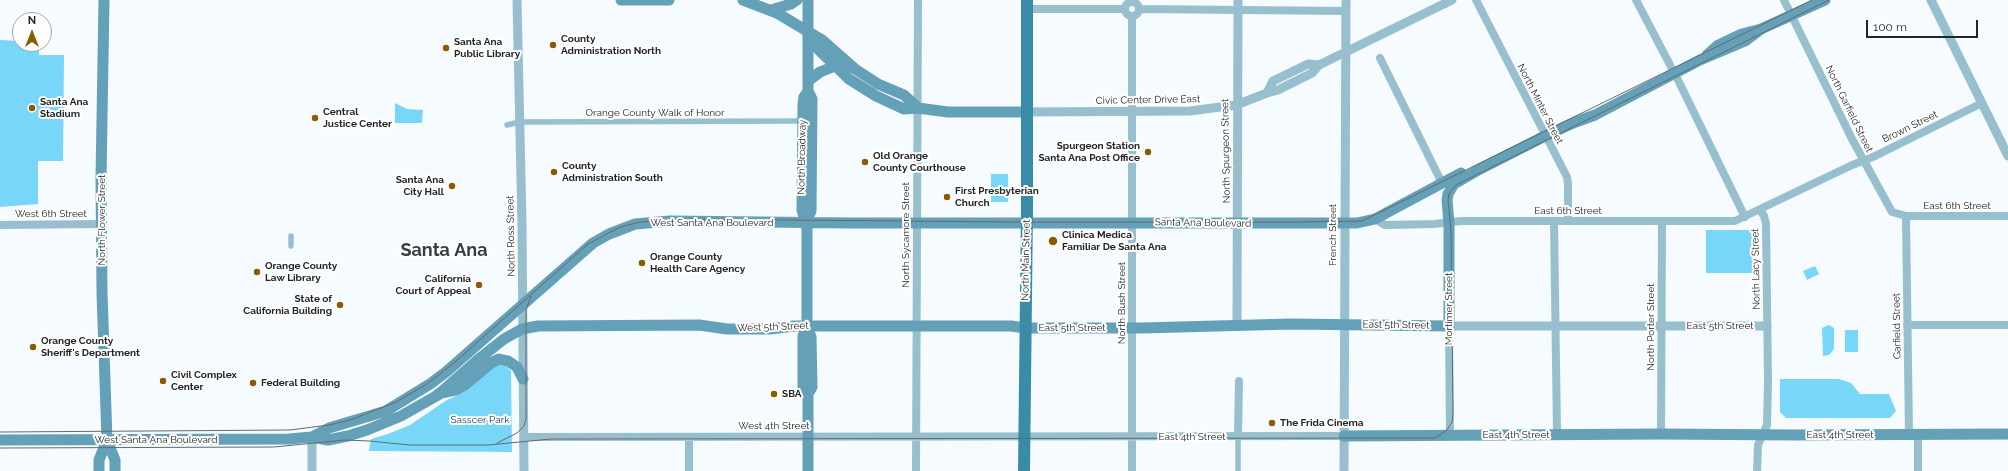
<!DOCTYPE html>
<html>
<head>
<meta charset="utf-8">
<style>
  body { margin:0 }
  #map { position:relative; width:2008px; height:471px; overflow:hidden; background:#f5fbfe; font-family:Raleway,sans-serif }
  canvas { display:block }
  .north { position:absolute; left:12px; top:12px; width:40px; height:40px; box-sizing:border-box; background:#fff; border:1px solid #a7a8a8; border-radius:50%; rotate:0deg; font-size:11px; font-weight:700; line-height:16px; text-align:center; color:#232526 }
  .north::after { content:''; display:block; margin:auto; width:14px; height:18px; background:#8a5b00; clip-path:polygon(50% 0,100% 100%,50% 72%,0 100%) }
  .scale { position:absolute; left:1866px; top:20px; width:112px; height:18px; box-sizing:border-box; border:2px solid #232526; border-top:0; padding-left:5px; font-size:12px; line-height:14px; white-space:nowrap; color:#232526; -webkit-text-stroke:3px #fff; paint-order:stroke }
</style>
</head>
<body>
<div id="map">
<canvas width="2008" height="471"></canvas>
<div class="north">N</div>
<div class="scale">100 m</div>
</div>
<script>
const context = document.querySelector('canvas').getContext('2d');
context.lineJoin = 'round';
function fill(path, color) { context.fillStyle = color; context.fill(path, 'evenodd'); }
const shape = rows => new Path2D(rows.map(r => 'M' + r).join(''));
function strokePath(path, color, width, dash) { context.strokeStyle = color; context.lineWidth = width; context.lineCap = dash ? 'butt' : 'round'; context.setLineDash(dash || []); context.stroke(path); }
function label(font, color, halo, rows, align = 'center') {
  context.font = font + ' Raleway,sans-serif'; context.lineWidth = 4; context.setLineDash([]); context.textBaseline = 'middle'; context.strokeStyle = halo; context.fillStyle = color; for (const [text, x, y, turn = 0] of rows) {
    context.save(); context.translate(x, y); context.rotate((+turn || 0) * Math.PI / 180); context.textAlign = isNaN(turn) ? turn : align; if (halo) context.strokeText(text, 0, 0); context.fillText(text, 0, 0); context.restore();
  }
}
fill(shape([
  [0,40,20,41,20,44,39,44,39,55,64,55,63,161,38,161,38,204,0,207],
  [395,103,407,109,423,110,422,123,395,123],
  [991,174,1008,174,1008,202,991,202],
  [1706,230,1749,230,1756,237,1756,273,1706,273],
  [1815,266,1819,274,1807,280,1803,271],
  [1829,325,1834,328,1834,349,1829,355,1823,356,1822,328],
  [1845,330,1858,330,1858,352,1845,352],
  [497,364,505,365,511,371,512,452,369,451,371,439,388,434,410,425,447,400,462,393],
  [1839,379,1851,383,1860,394,1889,394,1896,411,1890,418,1786,418,1780,412,1780,379]
]), '#78d6f9');
strokePath(shape([
  [507,125,520,122,803,121],
  [291,236,291,246],
  [1238,471,1238,437]
]), '#98bfce', 5.5);
strokePath(shape([
  [1476,0,1567,177,1568,184,1568,221],
  [1636,0,1679,82,1745,217],
  [1784,0,1852,139,1892,212,1906,216,2008,216],
  '1125 9a7 7 0 1 1 14 0a7 7 0 1 1-14 0Z',
  [1027,9,1125,9],
  [1139,9,1346,11],
  [1132,16,1132,471],
  [1380,58,1442,183],
  [1906,216,1909,435],
  [1375,219,1385,225,1434,224,1461,221,1735,221,1850,166,1875,156,1982,103],
  [1554,221,1557,434],
  [0,225,101,224],
  [1907,325,2008,325],
  [1449,326,1450,435],
  [1661,434,1662,221],
  [524,437,1344,436],
  [1238,437,1239,381],
  [689,471,689,437],
  [916,471,918,0],
  [1757,471,1758,445,1767,425,1768,381,1766,224,1764,216,1760,210],
  [1918,471,1918,435]
]), '#98bfce', 8);
strokePath(shape([
  [517,0,522,223,524,471],
  [1931,0,2008,156],
  [1267,93,1273,81,1308,64,1319,65],
  [1027,112,1190,111,1236,105,1267,93,1278,90,1312,73,1319,65,1452,0],
  [1237,325,1238,0],
  [1449,326,1767,326],
  [312,437,312,471],
  [1344,471,1346,0]
]), '#98bfce', 9);
strokePath(shape([
  [104,0,101,178,102,292,107,440,115,460,115,471],
  [621,0,669,0],
  [743,0,777,13,822,40,855,69,878,84,904,95,918,108],
  [771,10,791,4,797,0],
  [808,33,819,50,849,79,876,96,904,109,918,108,948,112,1027,112],
  [1707,55,1717,46,1727,41,1742,34,1761,29,1825,0],
  [808,81,820,72,835,66],
  [808,91,804,97,803,104,802,210,806,223,807,230,807,326,803,336,803,387,808,394],
  [806,223,811,211,812,99,808,91,808,0],
  [807,326,811,337,812,387,808,394,808,471],
  [438,394,456,390,466,384,491,363,499,359,508,361,517,367,523,379],
  [1344,436,1661,434,1795,435,2008,434],
  [312,437,328,440,348,436,367,430,401,416,438,395,480,358,504,339,522,329,538,326,699,325,727,329,770,329,794,326,1011,326,1025,328,1142,328,1291,324,1449,326,1449,223,1447,200,1448,194,1454,184,1480,169,1545,136,1573,123,1595,115,1700,60,1745,41,1761,29],
  [0,440,289,439,312,437,329,428,386,411,430,384,446,372,593,243,609,234,635,224,670,221,853,223,1357,223,1375,219,1461,173],
  [99,471,99,460,107,440]
]), '#64a1b8', 11);
strokePath(shape([
  [1024,471,1027,208,1027,0]
]), '#398ba8', 12);
strokePath(shape([
  [0,432,290,430,329,425,353,419,396,402,427,384,455,362,588,244,620,227,640,222,678,219,1012,222,1300,222,1362,221,1812,0],
  [497,443,517,433,524,426,526,419,526,310,531,296],
  [0,448,274,447,345,440,369,441,410,445,488,445,551,439,1435,438,1447,430,1452,422,1453,415,1451,231,1448,200,1449,194,1456,185,1829,0]
]), '#66696b', 1);
for (const [x, y, r, color] of [
  [553,45,4,"#8a5b00"],
  [446,48,4,"#8a5b00"],
  [32,108,4,"#8a5b00"],
  [315,118,4,"#8a5b00"],
  [1148,152,4,"#8a5b00"],
  [865,162,4,"#8a5b00"],
  [554,172,4,"#8a5b00"],
  [452,186,4,"#8a5b00"],
  [947,197,4,"#8a5b00"],
  [1053,241,5,"#8a5b00"],
  [642,263,4,"#8a5b00"],
  [257,272,4,"#8a5b00"],
  [479,285,4,"#8a5b00"],
  [340,305,4,"#8a5b00"],
  [33,347,4,"#8a5b00"],
  [163,381,4,"#8a5b00"],
  [253,383,4,"#8a5b00"],
  [774,394,4,"#8a5b00"],
  [1272,423,4,"#8a5b00"]
]) { const dot = new Path2D(); dot.arc(x, y, r, 0, 2 * Math.PI); context.fillStyle = color; context.fill(dot); strokePath(dot, '#fff', 1.5); }
label('bold 10px', '#232526', '#fff', [
  ["County",561,39],
  ["Administration North",561,51],
  ["Santa Ana",454,42],
  ["Public Library",454,54],
  ["Santa Ana",40,102],
  ["Stadium",40,114],
  ["Central",323,112],
  ["Justice Center",323,124],
  ["Spurgeon Station",1140,146,"right"],
  ["Santa Ana Post Office",1140,158,"right"],
  ["Old Orange",873,156],
  ["County Courthouse",873,168],
  ["County",562,166],
  ["Administration South",562,178],
  ["Santa Ana",444,180,"right"],
  ["City Hall",444,192,"right"],
  ["First Presbyterian",955,191],
  ["Church",955,203],
  ["Clinica Medica",1062,235],
  ["Familiar De Santa Ana",1062,247],
  ["Orange County",650,257],
  ["Health Care Agency",650,269],
  ["Orange County",265,266],
  ["Law Library",265,278],
  ["California",471,279,"right"],
  ["Court of Appeal",471,291,"right"],
  ["State of",332,299,"right"],
  ["California Building",332,311,"right"],
  ["Orange County",41,341],
  ["Sheriff's Department",41,353],
  ["Civil Complex",171,375],
  ["Center",171,387],
  ["Federal Building",261,383],
  ["SBA",782,394],
  ["The Frida Cinema",1280,423]
], 'left');
label('10px', '#232526', '#fff', [
  ["Civic Center Drive East",1148,100,-1],
  ["North Minter Street",1540,104,63],
  ["North Garfield Street",1849,109,64],
  ["Orange County Walk of Honor",655,113],
  ["Brown Street",1910,127,-26],
  ["North Spurgeon Street",1226,151,-91],
  ["North Broadway",802,157,-89],
  ["East 6th Street",1957,206],
  ["East 6th Street",1568,211],
  ["West 6th Street",51,214],
  ["North Flower Street",102,220,-90],
  ["West Santa Ana Boulevard",712,223],
  ["Santa Ana Boulevard",1203,223,1],
  ["North Sycamore Street",906,235,-90],
  ["French Street",1333,235,-90],
  ["North Ross Street",511,236,-91],
  ["North Main Street",1026,260,-89],
  ["North Lacy Street",1756,269,-91],
  ["North Bush Street",1122,303,-90],
  ["Mortimer Street",1449,309,-90],
  ["East 5th Street",1396,325,1],
  ["East 5th Street",1720,326],
  ["Garfield Street",1897,326,-91],
  ["West 5th Street",773,327,-2],
  ["North Porter Street",1651,327,-90],
  ["East 5th Street",1072,328],
  ["West 4th Street",774,426],
  ["East 4th Street",1516,435],
  ["East 4th Street",1840,435],
  ["East 4th Street",1192,437],
  ["West Santa Ana Boulevard",156,440]
]);
label('10px', '#164251', '#fff', [
  ["Sasscer Park",480,420]
]);
label('bold 18px', '#393d3f', '#fff', [
  ["Santa Ana",444,251]
]);
</script>
</body>
</html>
